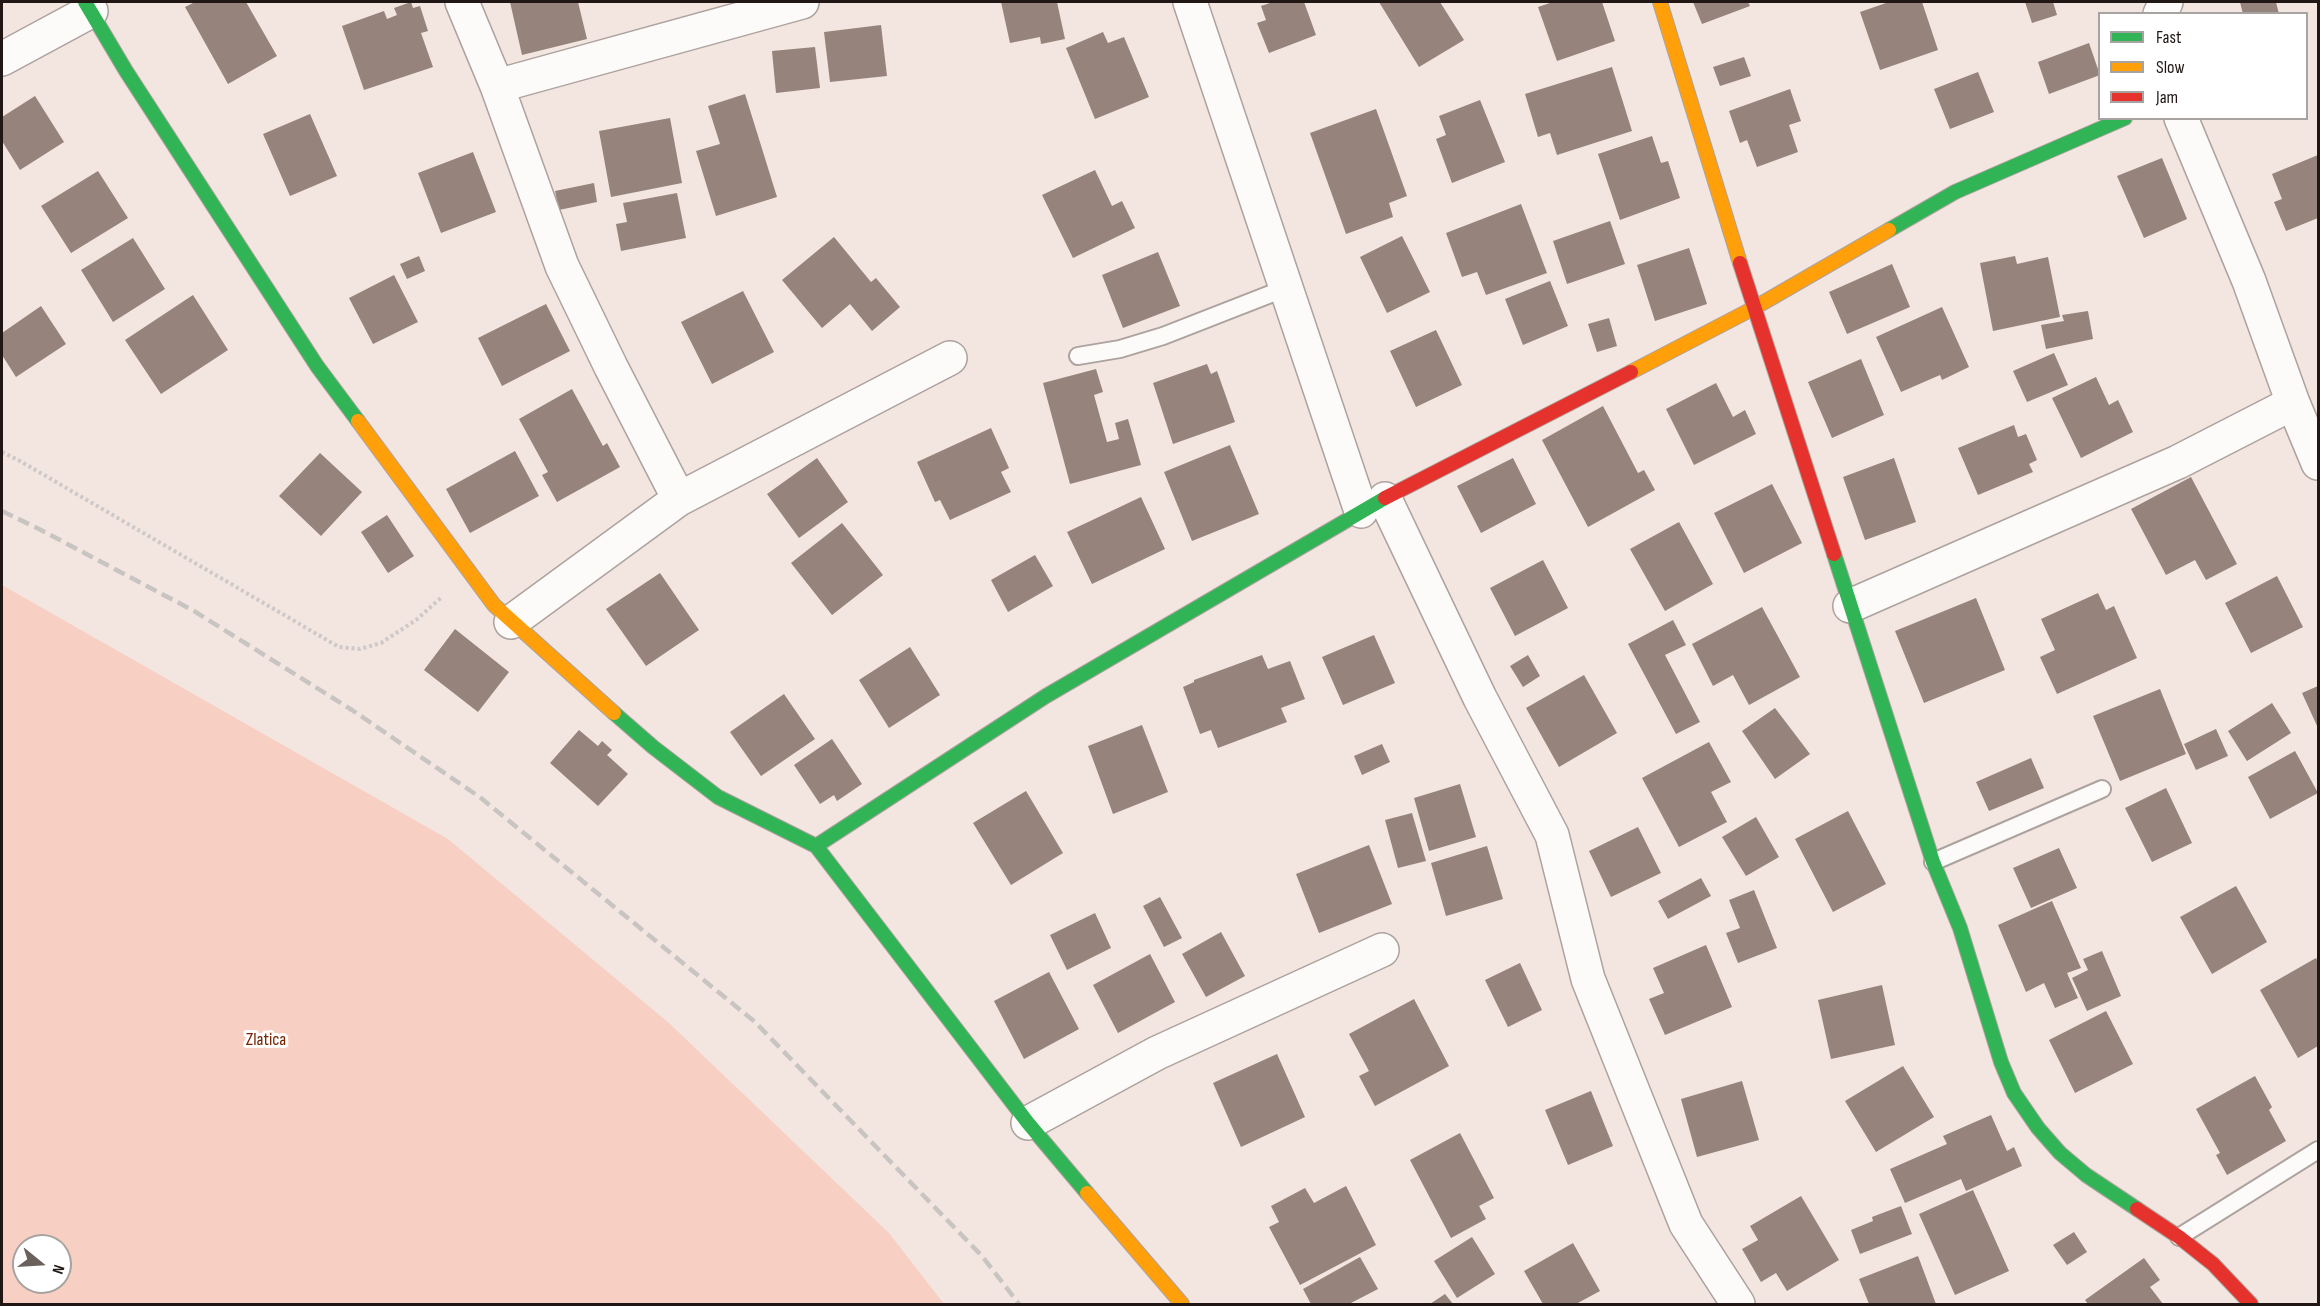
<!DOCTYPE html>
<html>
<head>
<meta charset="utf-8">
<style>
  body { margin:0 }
  #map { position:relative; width:2320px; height:1306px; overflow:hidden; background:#f3e5e0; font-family:"Sofia Sans Condensed",sans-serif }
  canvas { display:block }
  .frame { position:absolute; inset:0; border:3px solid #211815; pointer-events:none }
  .legend { position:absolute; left:2098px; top:12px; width:210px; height:108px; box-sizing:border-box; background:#fff; border:2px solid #a6a3a1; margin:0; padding:8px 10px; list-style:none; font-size:18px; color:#211815 }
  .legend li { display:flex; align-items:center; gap:12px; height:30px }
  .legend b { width:30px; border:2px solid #a6a3a1 }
  .north { position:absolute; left:12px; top:1234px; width:60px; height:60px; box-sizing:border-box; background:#fff; border:2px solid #a6a3a1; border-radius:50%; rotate:108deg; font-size:16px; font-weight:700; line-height:24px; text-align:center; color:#211815 }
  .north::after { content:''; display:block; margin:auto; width:21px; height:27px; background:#6a605c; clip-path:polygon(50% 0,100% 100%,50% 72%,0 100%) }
</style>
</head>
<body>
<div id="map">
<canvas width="2320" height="1306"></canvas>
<div class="frame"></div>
<ul class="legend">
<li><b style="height:8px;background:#30b455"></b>Fast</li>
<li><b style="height:8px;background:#ff9f0a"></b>Slow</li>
<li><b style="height:8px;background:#e5322d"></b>Jam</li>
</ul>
<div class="north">N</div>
</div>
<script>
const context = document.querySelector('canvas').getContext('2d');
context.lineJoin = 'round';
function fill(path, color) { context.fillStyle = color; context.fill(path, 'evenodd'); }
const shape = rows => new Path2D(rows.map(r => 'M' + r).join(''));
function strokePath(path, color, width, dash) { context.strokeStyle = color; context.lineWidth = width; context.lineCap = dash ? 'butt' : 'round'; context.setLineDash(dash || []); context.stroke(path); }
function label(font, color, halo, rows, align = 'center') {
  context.font = font + ' "Sofia Sans Condensed",sans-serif'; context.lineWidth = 6; context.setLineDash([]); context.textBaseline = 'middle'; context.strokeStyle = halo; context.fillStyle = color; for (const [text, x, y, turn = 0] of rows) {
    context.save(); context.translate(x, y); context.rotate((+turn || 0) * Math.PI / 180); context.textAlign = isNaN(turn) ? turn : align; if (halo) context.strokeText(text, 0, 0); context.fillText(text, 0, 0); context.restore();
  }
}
fill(shape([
  [2,585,448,839,669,1023,889,1233,944,1304,2,1304],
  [24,1246,60,1246,60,1282,24,1282]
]), '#f8d0c3');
fill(shape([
  [195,2,246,2,277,56,228,84,185,7],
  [411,2,413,8,420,6,428,31,421,33,433,67,364,90,342,26,384,11,387,19,397,15,394,8],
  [510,2,578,2,587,39,522,55],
  [1001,2,1057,2,1065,39,1041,44,1040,37,1010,43],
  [1273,2,1304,2,1316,35,1269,53,1257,23,1266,20,1261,6],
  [1379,2,1440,2,1464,40,1419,67],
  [1553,2,1602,2,1615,41,1557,61,1538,7],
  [1693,2,1748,2,1750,6,1702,24],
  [1889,2,1922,2,1938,50,1880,70,1860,12],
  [2025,2,2053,2,2057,15,2032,23],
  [2240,2,2276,2,2279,14,2243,14],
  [881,25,887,76,830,82,824,32],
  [1103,32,1108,43,1124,37,1149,97,1095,119,1066,48],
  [2089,43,2100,75,2049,94,2038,62],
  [815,47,820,88,776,93,772,51],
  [1744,57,1751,76,1720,86,1713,67],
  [1612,67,1632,131,1557,155,1550,133,1538,137,1525,94],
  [1978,72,1994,112,1950,129,1934,89],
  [1790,89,1801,121,1789,125,1798,152,1757,167,1747,140,1740,143,1729,111],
  [745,94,777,197,716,216,696,151,720,144,708,106],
  [35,96,64,142,20,170,2,141,2,117],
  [1480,100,1505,162,1452,183,1436,139,1446,135,1439,116],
  [1376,109,1407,196,1389,203,1393,217,1346,234,1310,133],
  [310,114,337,176,290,196,263,134],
  [670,118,682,183,611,197,599,131],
  [1652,136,1661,163,1668,161,1680,198,1620,220,1598,154],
  [473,152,496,212,441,233,418,173],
  [2318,155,2318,218,2286,231,2274,202,2282,199,2272,174],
  [2162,158,2187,219,2144,238,2117,176],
  [1095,170,1112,206,1122,201,1135,228,1073,258,1042,195],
  [98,171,128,218,71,253,41,206],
  [594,183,597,202,559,210,555,191],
  [677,193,686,238,621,251,616,224,627,222,623,203],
  [1521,204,1547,273,1486,295,1477,272,1462,277,1446,233],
  [1610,221,1625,264,1567,284,1553,241],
  [1402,236,1430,292,1387,313,1360,257],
  [834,237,871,282,876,278,900,307,872,331,850,304,822,328,782,280],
  [133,238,165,289,113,322,81,270],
  [1689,248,1707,304,1655,321,1637,265],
  [1158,252,1180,306,1123,328,1102,275],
  [419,256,425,271,407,279,400,264],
  [2015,256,2017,264,2048,257,2060,317,1993,331,1980,263],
  [1892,264,1910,307,1847,334,1829,292],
  [394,275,418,322,373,344,349,298],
  [1550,281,1568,326,1523,345,1505,299],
  [743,291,774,352,712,384,681,322],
  [193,295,228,350,161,394,125,340],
  [546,304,570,351,502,386,478,338],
  [41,306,66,344,16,377,2,355,2,333],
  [1942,307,1969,367,1942,380,1940,375,1901,392,1876,337],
  [2088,311,2093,339,2046,349,2041,325,2064,321,2062,315],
  [1609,318,1617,346,1597,352,1588,324],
  [1436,330,1462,385,1416,407,1390,351],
  [2054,353,2068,385,2027,402,2013,371],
  [1861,359,1884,415,1832,438,1808,382],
  [1207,364,1211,374,1217,371,1235,422,1173,444,1153,383],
  [1096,369,1103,392,1094,395,1107,442,1119,439,1115,423,1128,419,1141,465,1070,484,1043,383],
  [2096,377,2109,405,2118,400,2133,432,2081,458,2052,398],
  [1716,383,1733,417,1745,410,1756,434,1694,465,1666,409],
  [572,389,603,446,607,443,620,467,557,502,542,475,548,472,519,419],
  [1603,406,1638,473,1644,470,1655,490,1588,527,1542,440],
  [2014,425,2018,437,2026,434,2037,460,2029,464,2033,472,1978,495,1958,448],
  [991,428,1009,468,1001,472,1011,492,950,520,940,500,935,502,917,462],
  [1230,445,1259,514,1192,541,1164,472],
  [515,451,539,496,470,533,446,489],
  [320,453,362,492,321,536,279,496],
  [817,458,848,502,799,538,767,494],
  [1513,458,1536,504,1481,533,1457,486],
  [1894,458,1916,522,1865,540,1843,477],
  [2191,477,2237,564,2206,580,2195,560,2166,575,2131,509],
  [1772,484,1802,543,1744,573,1714,513],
  [1141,497,1165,549,1092,584,1067,532],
  [387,515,414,556,388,573,361,532],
  [1679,522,1713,584,1665,611,1630,549],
  [842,523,883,575,832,615,791,563],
  [1035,555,1053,586,1008,612,991,580],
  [1543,560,1568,608,1515,636,1490,588],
  [660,573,699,630,646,666,606,609],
  [2277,576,2303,627,2251,653,2225,603],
  [2098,593,2106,610,2114,606,2137,658,2057,694,2040,657,2055,650,2041,619],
  [1976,598,2005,670,1924,703,1895,631],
  [1762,607,1800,677,1749,705,1733,675,1713,686,1692,644],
  [1673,620,1686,645,1665,655,1700,722,1676,734,1628,644],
  [455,629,509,672,478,712,424,670],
  [1374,635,1395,683,1343,705,1322,657],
  [910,647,940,695,889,728,859,680],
  [1262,655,1268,669,1290,661,1305,699,1281,708,1287,722,1218,748,1211,730,1200,734,1183,687,1194,682,1194,680],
  [1528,655,1540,676,1523,687,1510,666],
  [1584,675,1617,733,1559,767,1526,708],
  [2318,686,2318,728,2302,693],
  [2160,689,2186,754,2120,781,2093,716],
  [784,694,815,739,761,776,730,732],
  [2272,703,2291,733,2247,761,2228,731],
  [1775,708,1810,754,1775,779,1742,731],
  [1142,725,1168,792,1113,814,1088,746],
  [2216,729,2228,756,2196,770,2184,744],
  [579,730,598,746,602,741,612,750,607,755,628,774,598,806,550,763],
  [832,739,862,784,837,801,834,795,820,804,794,765],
  [1709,742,1731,782,1711,792,1727,822,1679,847,1642,778],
  [1382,744,1390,762,1362,775,1354,756],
  [2295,751,2318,793,2270,819,2248,777],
  [2031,758,2044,788,1989,811,1976,782],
  [1460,784,1476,837,1429,851,1414,798],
  [2166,788,2192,843,2152,862,2125,808],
  [1026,791,1063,853,1011,885,973,823],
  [1848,811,1886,884,1833,912,1795,839],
  [1412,813,1426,861,1398,868,1385,820],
  [1756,817,1779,857,1746,876,1722,837],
  [1638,827,1661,873,1611,897,1589,851],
  [1369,845,1392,904,1319,933,1296,874],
  [1487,846,1503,899,1446,916,1431,863],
  [2059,848,2077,888,2031,908,2013,868],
  [1701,878,1711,896,1668,919,1658,901],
  [2236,886,2267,942,2212,974,2180,917],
  [1754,890,1777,948,1738,963,1726,933,1740,928,1729,900],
  [1160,897,1182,938,1164,947,1143,906],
  [2052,901,2081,968,2067,973,2078,998,2055,1008,2044,983,2026,992,1998,925],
  [1095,913,1111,948,1067,970,1050,935],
  [1221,932,1245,976,1206,997,1182,954],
  [1706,945,1732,1007,1665,1035,1649,999,1664,993,1653,968],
  [2102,951,2121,996,2087,1011,2072,978,2088,970,2083,959],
  [1150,954,1175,1002,1118,1033,1093,985],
  [2316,958,2318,962,2318,1046,2298,1058,2260,990],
  [1520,963,1542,1010,1508,1027,1485,980],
  [1049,972,1079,1029,1024,1059,994,1001],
  [1882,985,1895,1045,1831,1059,1818,1000],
  [1414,999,1449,1066,1375,1106,1359,1076,1369,1071,1349,1034],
  [2106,1011,2133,1064,2075,1093,2049,1040],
  [1277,1054,1305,1117,1241,1147,1213,1083],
  [1903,1066,1934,1117,1876,1152,1845,1101],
  [2255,1076,2272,1107,2269,1110,2286,1141,2227,1175,2216,1155,2220,1153,2196,1109],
  [1742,1081,1759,1140,1697,1157,1681,1099],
  [1591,1091,1613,1146,1568,1165,1545,1110],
  [1991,1115,2007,1151,2014,1147,2022,1166,1966,1191,1961,1179,1905,1203,1890,1169,1947,1144,1943,1136],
  [1460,1133,1494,1198,1479,1206,1486,1219,1451,1238,1410,1160],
  [1346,1186,1376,1245,1300,1285,1269,1227,1279,1222,1271,1206,1305,1188,1314,1203],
  [1973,1190,2009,1271,1955,1295,1919,1214],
  [1801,1196,1839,1260,1787,1291,1776,1273,1761,1282,1742,1249,1758,1240,1750,1226],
  [1901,1206,1912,1234,1860,1254,1851,1230,1873,1221,1872,1217],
  [2074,1232,2087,1252,2067,1265,2053,1245],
  [1472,1237,1495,1274,1457,1298,1434,1261],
  [1573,1243,1600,1291,1576,1304,1543,1304,1524,1271],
  [1918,1256,1936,1304,1869,1304,1859,1279],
  [1360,1257,1378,1289,1349,1304,1311,1304,1303,1289],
  [2144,1258,2160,1280,2150,1287,2163,1304,2088,1304,2085,1300],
  [1445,1294,1453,1304,1430,1304]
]), '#95837c');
const lane = shape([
  [1078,356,1120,349,1163,336,1286,288],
  [1933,862,2102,789],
  [2179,1237,2318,1150]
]);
const street = shape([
  [462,2,497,86,562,266,611,367,679,499],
  [1190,2,1361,511],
  [2160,14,2166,2],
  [2,59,91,11],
  [497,86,802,2],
  [2181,118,2249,281,2293,403,2318,463],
  [1385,499,1480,698,1552,835,1588,979,1686,1224,1738,1304],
  [1850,606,2178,462,2293,403],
  [511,622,679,499,950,358],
  [1028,1123,1157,1053,1382,950]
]);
const fast = shape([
  [85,2,126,71,317,366,358,421],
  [1889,230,1955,192,2125,118],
  [1834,554,1933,862,1960,928,2001,1062,2014,1093,2038,1128,2060,1153,2086,1175,2137,1209],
  [614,713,653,747,718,797,816,846,1028,1123,1087,1193],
  [816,846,1046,696,1385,498]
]);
const slow = shape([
  [1660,2,1740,263],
  [1631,372,1754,308,1889,230],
  [358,421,494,605,614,713],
  [1087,1193,1182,1304]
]);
const jam = shape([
  [1740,263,1834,554],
  [1385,498,1631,372],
  [2137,1209,2179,1237,2213,1264,2251,1304]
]);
strokePath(lane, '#aca29e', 20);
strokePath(street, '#aca29e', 36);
strokePath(fast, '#aca29e', 16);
strokePath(slow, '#aca29e', 16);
strokePath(jam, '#aca29e', 16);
strokePath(shape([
  [2,452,20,461,339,647,360,649,381,643,416,620,442,597]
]), '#cdc9c8', 4, [3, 3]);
strokePath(lane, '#fdfbfa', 16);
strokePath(street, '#fdfbfa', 33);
strokePath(fast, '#30b455', 14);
strokePath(slow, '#ff9f0a', 14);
strokePath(jam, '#e5322d', 14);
strokePath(shape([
  [2,511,41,530,194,611,352,710,481,798,755,1022,982,1256,1019,1304]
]), '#c8c4c2', 4.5, [12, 6]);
label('18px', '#762401', '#fff', [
  ["Zlatica",266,1040]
]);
</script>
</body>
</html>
